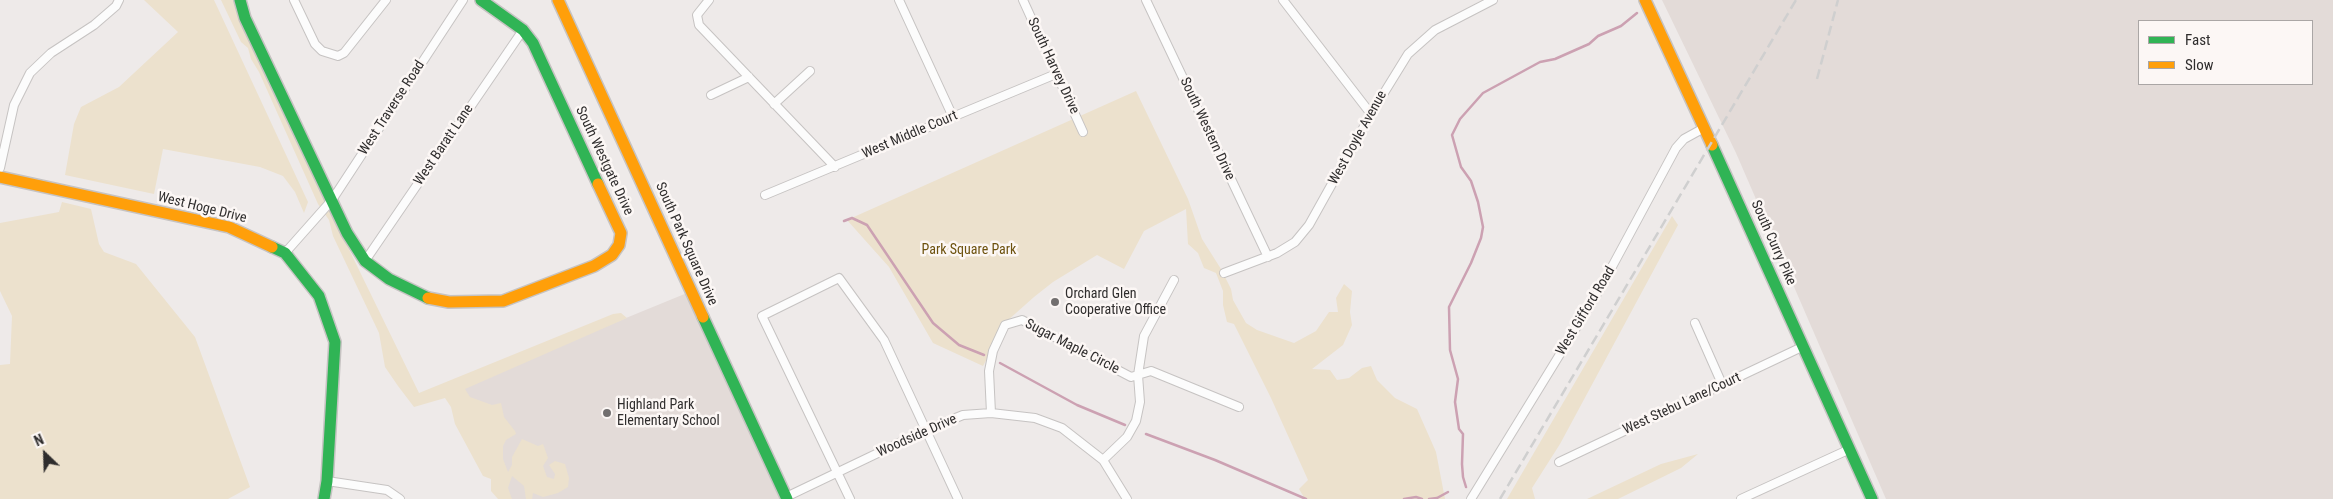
<!DOCTYPE html>
<html>
<head>
<meta charset="utf-8">
<style>
  body { margin:0 }
  #map { position:relative; width:2333px; height:499px; overflow:hidden; background:#eeeae9; font-family:"Roboto Condensed",sans-serif }
  canvas { display:block }
  .legend { position:absolute; left:2138px; top:20px; width:175px; height:65px; box-sizing:border-box; background:#fcf7f5; border:1px solid #aaa6a5; margin:0; padding:6px 9px; list-style:none; font-size:15px; color:#2f2d2d }
  .legend li { display:flex; align-items:center; gap:10px; height:25px }
  .legend b { width:25px; border:1px solid #aaa6a5 }
  .north { position:absolute; left:20px; top:429px; width:50px; height:50px; -webkit-text-stroke:4px #fcf7f5; paint-order:stroke; rotate:336deg; font-size:14px; font-weight:700; line-height:20px; text-align:center; color:#2f2d2d }
  .north::after { content:''; display:block; margin:auto; width:18px; height:22px; background:#2f2d2d; clip-path:polygon(50% 0,100% 100%,50% 72%,0 100%) }
</style>
</head>
<body>
<div id="map">
<canvas width="2333" height="499"></canvas>
<ul class="legend">
<li><b style="height:6px;background:#30b455"></b>Fast</li>
<li><b style="height:6px;background:#ff9f0a"></b>Slow</li>
</ul>
<div class="north">N</div>
</div>
<script>
const context = document.querySelector('canvas').getContext('2d');
context.lineJoin = 'round';
function fill(path, color) { context.fillStyle = color; context.fill(path, 'evenodd'); }
const shape = rows => new Path2D(rows.map(r => 'M' + r).join(''));
function strokePath(path, color, width, dash) { context.strokeStyle = color; context.lineWidth = width; context.lineCap = dash ? 'butt' : 'round'; context.setLineDash(dash || []); context.stroke(path); }
function label(font, color, halo, rows, align = 'center') {
  context.font = font + ' "Roboto Condensed",sans-serif'; context.lineWidth = 5; context.setLineDash([]); context.textBaseline = 'middle'; context.strokeStyle = halo; context.fillStyle = color; for (const [text, x, y, turn = 0] of rows) {
    context.save(); context.translate(x, y); context.rotate((+turn || 0) * Math.PI / 180); context.textAlign = isNaN(turn) ? turn : align; if (halo) context.strokeText(text, 0, 0); context.fillText(text, 0, 0); context.restore();
  }
}
fill(shape([
  [1662,0,2333,0,2333,499,1886,499,1736,153],
  [2139,21,2312,21,2312,84,2139,84],
  [687,293,781,499,510,499,460,386]
]), '#e3dbd8');
fill(shape([
  [144,0,214,0,308,202,304,213,295,192,283,176,260,167,163,149,154,194,65,175,74,124,81,107,119,87,178,32],
  [221,0,234,0,341,233,419,393,613,314,621,313,627,318,465,389,470,397,492,405,501,403,504,417,515,431,516,434,506,440,503,446,503,459,508,472,512,465,512,457,522,439,538,446,543,444,548,458,543,466,547,477,554,479,555,474,549,465,555,461,565,464,569,478,568,487,558,493,543,497,533,493,532,499,526,499,524,486,512,476,508,488,512,499,498,499,491,491,491,479,483,476,455,424,451,407,445,398,414,407,398,386,385,367,379,333,333,236,329,220,318,204,259,72,251,59,248,48,241,42],
  [1136,91,1188,199,1202,239,1221,269,1231,289,1233,300,1246,323,1257,330,1294,343,1316,331,1329,312,1338,312,1336,298,1344,284,1352,291,1350,312,1352,325,1343,345,1312,369,1330,370,1337,380,1349,378,1362,368,1371,366,1377,380,1395,398,1417,409,1436,452,1445,499,1305,499,1299,489,1308,480,1271,398,1234,324,1227,322,1223,305,1223,291,1216,273,1204,268,1198,253,1188,244,1186,209,1144,231,1124,269,1097,255,1053,282,1034,297,1007,321,983,366,933,343,889,267,847,220],
  [62,202,91,209,99,244,104,252,136,264,195,337,250,487,228,499,0,499,0,365,10,364,12,316,0,291,0,223,59,212],
  [1672,216,1678,225,1560,444,1532,488,1535,499,1507,499],
  [1698,454,1681,468,1618,499,1587,499,1661,464]
]), '#ece1cd');
strokePath(shape([
  [844,221,852,218,867,225,933,323,959,345,984,355],
  [1000,363,1077,405,1125,425],
  [1146,434,1215,460,1306,499],
  [1466,487,1463,477,1462,464,1463,434,1459,429,1455,402,1458,379,1450,350,1449,307,1471,263,1481,238,1483,227,1478,202,1471,181,1461,167,1452,135,1460,119,1483,93,1540,62,1555,59,1589,44,1598,36,1621,26,1637,13],
  [1404,499,1416,497,1422,499],
  [1429,499,1437,498,1448,492]
]), '#cca1b2', 2.5);
const street = shape([
  [294,0,315,44,322,51,338,56,344,53,386,0],
  [709,0,697,15,699,25,835,167],
  [899,0,953,117],
  [1023,0,1083,132],
  [1146,0,1268,257],
  [1283,0,1371,114],
  [711,95,749,77],
  [774,104,810,71],
  [0,168,14,105,30,73,51,53,94,25,116,6,119,0],
  [765,195,1056,74],
  [285,253,332,200,463,0],
  [365,261,523,30],
  [1224,273,1277,253,1295,242,1309,225,1371,114,1408,54,1435,30,1493,0],
  [1695,323,1722,384],
  [991,413,989,371,993,351,1005,325,1022,320,1131,377,1151,371,1239,407],
  [1103,460,1127,437,1136,421,1140,402,1138,375,1144,336,1174,280],
  [1559,462,1804,346],
  [327,481,387,490,400,499],
  [786,497,926,430,963,415,991,413,1035,418,1062,428,1103,460,1127,499],
  [850,499,762,316,839,278,884,340,958,499],
  [1471,499,1600,289,1676,148,1684,139,1704,128],
  [1741,499,1850,449]
]);
const fast = shape([
  [240,0,245,18,347,233,365,261,389,279,428,298],
  [481,0,523,30,533,43,598,184],
  [1712,145,1872,499],
  [272,247,285,253,319,296,335,342,327,481,324,499],
  [703,317,787,499]
]);
const slow = shape([
  [558,0,703,317],
  [1645,0,1712,145],
  [0,177,229,227,272,247],
  [428,298,449,302,503,301,594,266,612,255,619,245,621,233,598,184]
]);
strokePath(street, '#c6c3c2', 10);
strokePath(fast, '#c6c3c2', 14);
strokePath(slow, '#c6c3c2', 14);
strokePath(street, '#fcfcfc', 8);
strokePath(fast, '#30b455', 11);
strokePath(slow, '#ff9f0a', 11);
strokePath(shape([
  [1817,79,1838,0],
  [1500,499,1796,0]
]), '#cfcfcf', 2.5, [10, 5]);
for (const [x, y, r, color] of [
  [1055,302,5,"#726f6f"],
  [607,413,5,"#726f6f"]
]) { const dot = new Path2D(); dot.arc(x, y, r, 0, 2 * Math.PI); context.fillStyle = color; context.fill(dot); strokePath(dot, '#fcf7f5', 2); }
label('14px', '#2f2d2d', '#fcf7f5', [
  ["South Harvey Drive",1053,66,65],
  ["West Traverse Road",392,108,-57],
  ["South Western Drive",1207,129,65],
  ["West Middle Court",910,135,-23],
  ["West Doyle Avenue",1358,138,-61],
  ["West Baratt Lane",444,145,-56],
  ["South Westgate Drive",604,161,65],
  ["West Hoge Drive",202,208,14],
  ["South Curry Pike",1773,243,66],
  ["South Park Square Drive",686,244,66],
  ["West Gifford Road",1586,311,-59],
  ["Sugar Maple Circle",1072,347,27],
  ["West Stebu Lane/Court",1682,404,-25],
  ["Woodside Drive",917,436,-24]
]);
label('14px', '#6d520e', '#fcf7f5', [
  ["Park Square Park",969,250]
]);
label('14px', '#2f2d2d', '#fcf7f5', [
  ["Orchard Glen",1065,294],
  ["Cooperative Office",1065,310],
  ["Highland Park",617,405],
  ["Elementary School",617,421]
], 'left');
</script>
</body>
</html>
